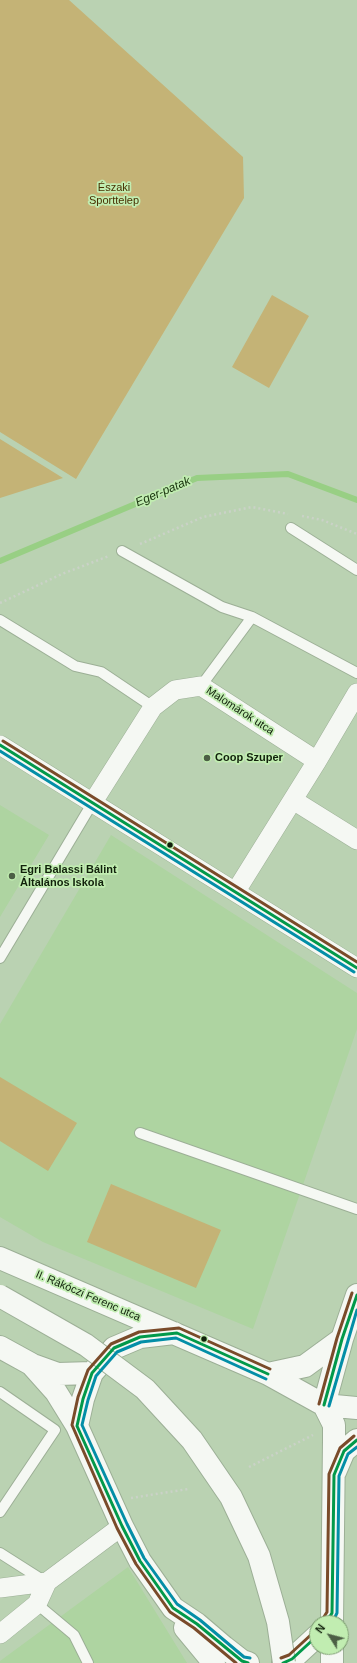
<!DOCTYPE html>
<html>
<head>
<meta charset="utf-8">
<style>
  body { margin:0 }
  #map { position:relative; width:357px; height:1663px; overflow:hidden; background:#bad2b2; font-family:Arial,sans-serif }
  canvas { display:block }
  .north { position:absolute; left:309px; top:1615px; width:40px; height:40px; box-sizing:border-box; background:#c1edb1; border:1px solid #7b9b6f; border-radius:50%; rotate:306deg; font-size:11px; font-weight:700; line-height:16px; text-align:center; color:#11210b }
  .north::after { content:''; display:block; margin:auto; width:14px; height:18px; background:#4c5f45; clip-path:polygon(50% 0,100% 100%,50% 72%,0 100%) }
</style>
</head>
<body>
<div id="map">
<canvas width="357" height="1663"></canvas>
<div class="north">N</div>
</div>
<script>
const context = document.querySelector('canvas').getContext('2d');
context.lineJoin = 'round';
function fill(path, color) { context.fillStyle = color; context.fill(path, 'evenodd'); }
const shape = rows => new Path2D(rows.map(r => 'M' + r).join(''));
function strokePath(path, color, width, dash) { context.strokeStyle = color; context.lineWidth = width; context.lineCap = dash ? 'butt' : 'round'; context.setLineDash(dash || []); context.stroke(path); }
function label(font, color, halo, rows, align = 'center') {
  context.font = font + ' Arial,sans-serif'; context.lineWidth = 3.5; context.setLineDash([]); context.textBaseline = 'middle'; context.strokeStyle = halo; context.fillStyle = color; for (const [text, x, y, turn = 0] of rows) {
    context.save(); context.translate(x, y); context.rotate((+turn || 0) * Math.PI / 180); context.textAlign = isNaN(turn) ? turn : align; if (halo) context.strokeText(text, 0, 0); context.fillText(text, 0, 0); context.restore();
  }
}
fill(shape([
  [0,805,49,835,0,917],
  [111,835,357,993,357,1029,253,1329,43,1242,0,1217,0,1024],
  [128,1567,187,1663,0,1663,0,1661]
]), '#aed4a1');
fill(shape([
  [0,0,69,0,243,157,244,198,76,479,0,432],
  [272,295,309,316,269,388,232,367],
  [0,439,63,478,0,498],
  [0,1077,77,1123,48,1171,0,1141],
  [111,1184,221,1230,196,1288,87,1242]
]), '#c4b376');
strokePath(shape([
  [0,561,197,478,288,474,357,500]
]), '#98cf84', 6);
const lane = shape([
  [291,528,357,570],
  [122,551,222,607,252,617],
  [0,620,75,666,101,672,153,707],
  [201,686,252,617,357,673],
  [0,958,93,802],
  [140,1133,357,1209],
  [0,1392,55,1430,0,1512],
  [0,1553,44,1581],
  [37,1604,74,1635,88,1663]
]);
const street = shape([
  [0,745,357,968],
  [317,761,357,693],
  [293,800,357,840],
  [93,802,153,707,175,690,201,686,317,761,236,891],
  [0,1588,47,1582,122,1526],
  [0,1634,37,1604,47,1582]
]);
const secondary = shape([
  [0,1258,268,1374,324,1405,334,1425,334,1440,332,1623],
  [0,1347,31,1364,56,1392,77,1426,122,1526,140,1561,173,1608,197,1624,224,1647,242,1661,248,1663],
  [33,1365,58,1374,92,1373],
  [268,1374,305,1366,342,1339],
  [324,1405,342,1339,357,1295],
  [324,1405,357,1408],
  [77,1426,83,1399,92,1373,114,1348,140,1337,174,1333],
  [335,1472,344,1451,357,1440],
  [185,1628,214,1663],
  [283,1663,292,1659,317,1636],
  [332,1663,332,1647]
]);
strokePath(lane, '#9caf96', 12);
strokePath(street, '#9caf96', 20);
strokePath(secondary, '#9caf96', 24);
strokePath(shape([
  [302,516,322,520,357,534],
  [140,544,203,517,252,507,288,514],
  [0,603,62,574,109,556],
  [249,1467,313,1435],
  [131,1498,188,1489]
]), '#cad2c7', 2.5, [2, 3]);
strokePath(lane, '#f5f8f3', 10);
strokePath(street, '#f5f8f3', 19);
strokePath(secondary, '#f5f8f3', 22);
const primaryBridge = shape([
  [0,1296,86,1345,145,1389,192,1440,231,1497,259,1556,278,1622,284,1663]
]);
strokePath(primaryBridge, '#9caf96', 24, []);
strokePath(primaryBridge, '#f5f8f3', 22);
strokePath(shape([
  [0,745,357,968],
  [324,1405,342,1339,357,1295],
  [326,1623,332,1613,334,1475,344,1451,357,1440],
  [248,1663,242,1661,197,1624,173,1608,140,1561,122,1526,77,1426,83,1399,92,1373,114,1348,140,1337,177,1333,268,1374],
  [283,1663,292,1659,317,1636]
]), '#02994a', 3);
strokePath(shape([
  [0,751,354,972],
  [329,1406,357,1310],
  [332,1623,337,1613,339,1476,348,1454,357,1447],
  [250,1658,244,1657,200,1620,177,1604,144,1558,127,1524,82,1425,88,1400,96,1376,117,1352,141,1342,176,1338,266,1379]
]), '#038ea7', 3);
strokePath(shape([
  [3,741,357,962],
  [319,1404,337,1338,352,1293],
  [322,1620,327,1612,329,1474,340,1448,354,1436],
  [281,1658,289,1655,314,1632],
  [236,1663,194,1628,170,1612,136,1564,117,1528,72,1425,78,1397,88,1370,111,1344,139,1332,179,1328,270,1369]
]), '#7a4b2a', 3);
for (const [x, y, r, color] of [
  [207,758,4,"#4c5f45"],
  [170,845,3.5,"#11210b"],
  [12,876,4,"#4c5f45"],
  [204,1339,3.5,"#11210b"]
]) { const dot = new Path2D(); dot.arc(x, y, r, 0, 2 * Math.PI); context.fillStyle = color; context.fill(dot); strokePath(dot, '#c1edb1', 1.5); }
label('11px', '#482f00', '#c1edb1', [
  ["Északi",114,188],
  ["Sporttelep",114,201]
]);
label('11px', '#11210b', '#c1edb1', [
  ["Malomárok utca",240,711,33],
  ["II. Rákóczi Ferenc utca",88,1296,23]
]);
label('bold 11px', '#11210b', '#c1edb1', [
  ["Coop Szuper",215,758],
  ["Egri Balassi Bálint",20,870],
  ["Általános Iskola",20,883]
], 'left');
label('italic 12px', '#17320c', '#c1edb1', [
  ["Eger-patak",163,492,-23]
]);
</script>
</body>
</html>
